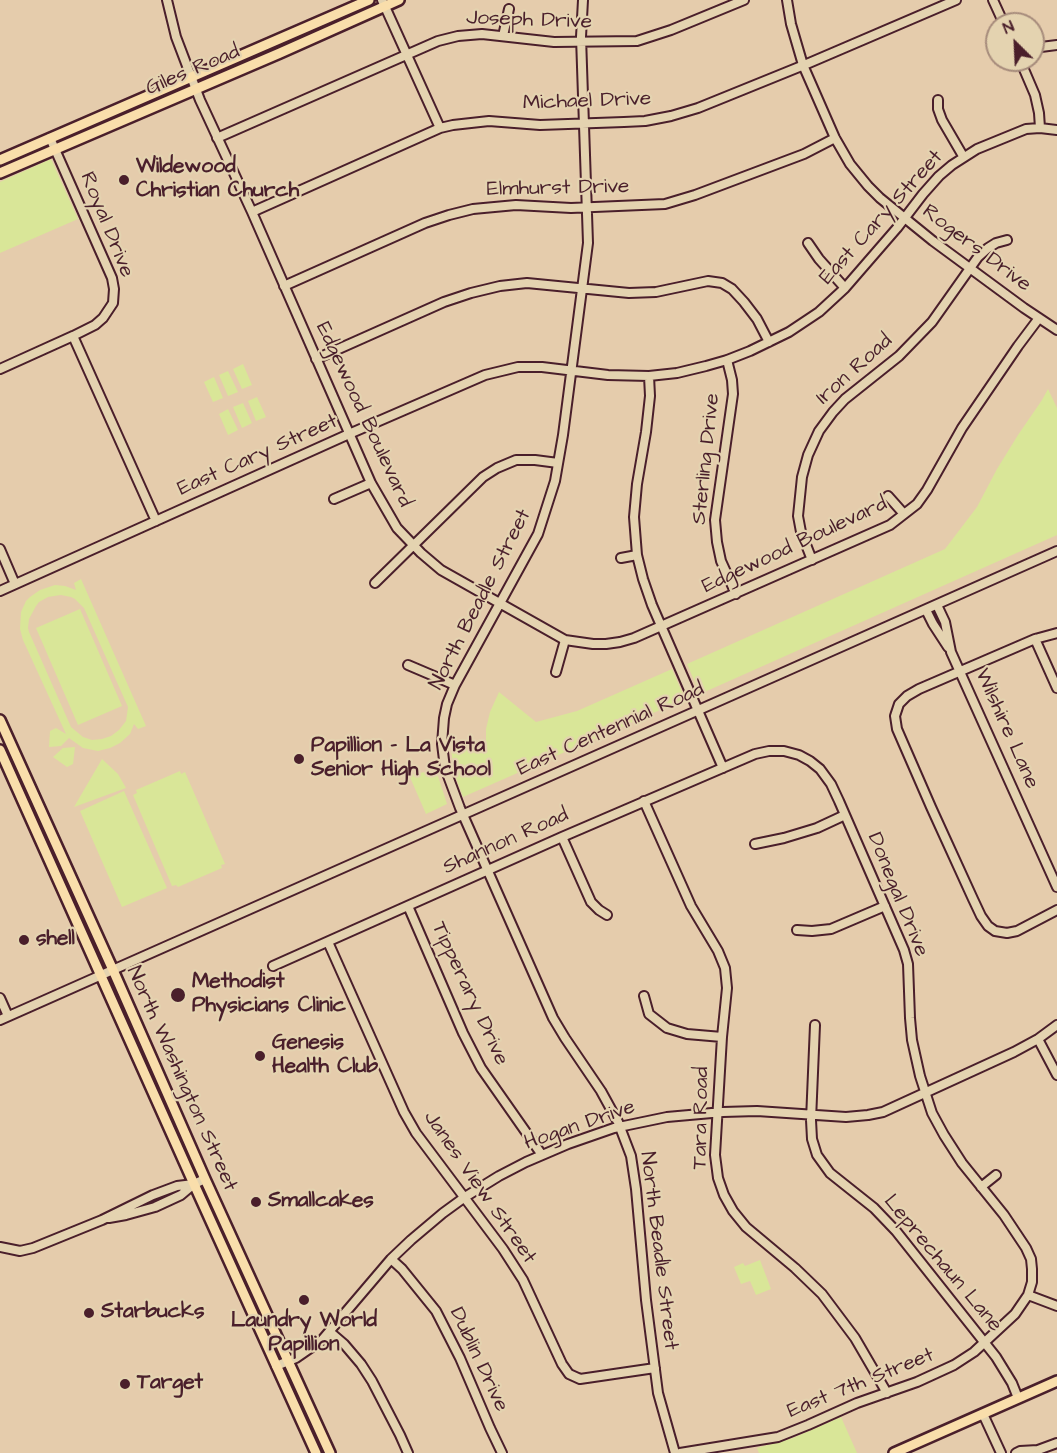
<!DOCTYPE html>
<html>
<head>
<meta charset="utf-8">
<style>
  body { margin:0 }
  #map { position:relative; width:1057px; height:1453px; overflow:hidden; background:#e5ccac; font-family:"Architects Daughter",sans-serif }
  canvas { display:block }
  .north { position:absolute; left:985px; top:12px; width:60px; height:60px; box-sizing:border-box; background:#e4d3b0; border:2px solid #a68b7b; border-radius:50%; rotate:336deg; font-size:16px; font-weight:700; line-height:24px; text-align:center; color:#4a1f2b }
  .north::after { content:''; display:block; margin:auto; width:21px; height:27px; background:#4a1f2b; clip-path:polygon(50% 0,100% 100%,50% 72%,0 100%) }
</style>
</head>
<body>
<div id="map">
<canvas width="1057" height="1453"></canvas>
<div class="north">N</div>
</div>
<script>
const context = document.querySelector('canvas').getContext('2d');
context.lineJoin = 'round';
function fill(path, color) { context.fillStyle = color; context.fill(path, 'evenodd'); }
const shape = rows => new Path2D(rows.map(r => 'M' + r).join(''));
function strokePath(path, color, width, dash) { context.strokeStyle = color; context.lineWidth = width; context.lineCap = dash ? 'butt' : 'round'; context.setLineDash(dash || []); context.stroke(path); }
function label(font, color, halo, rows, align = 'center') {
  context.font = font + ' "Architects Daughter",sans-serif'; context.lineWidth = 4.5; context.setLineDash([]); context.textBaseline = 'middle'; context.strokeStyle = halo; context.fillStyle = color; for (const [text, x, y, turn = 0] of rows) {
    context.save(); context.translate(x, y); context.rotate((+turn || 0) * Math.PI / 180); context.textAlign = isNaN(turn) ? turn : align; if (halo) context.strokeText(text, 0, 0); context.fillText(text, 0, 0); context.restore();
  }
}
fill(shape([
  [51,159,78,219,0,253,0,182],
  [243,364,252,385,242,389,233,369],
  [228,371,238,392,228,396,219,375],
  [214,377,223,398,213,402,204,382],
  [1048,389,1057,408,1057,535,700,694,687,664,945,549,977,507,997,469,1018,435,1042,400],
  [257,397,266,417,256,421,248,401],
  [243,403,252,423,242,428,233,407],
  [228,409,238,430,228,435,219,414],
  [81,579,146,726,138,729,134,724,130,734,120,743,110,748,98,751,83,748,69,738,61,746,49,747,50,731,56,728,66,734,23,640,20,629,21,612,26,601,30,597,40,590,55,585,65,586,76,590,74,583],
  [61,595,71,597,75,599,84,608,128,707,126,721,119,730,111,736,102,739,92,740,83,737,71,727,29,632,28,628,29,619,36,606,39,602,48,597],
  [80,609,122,706,78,725,36,628],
  [672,669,685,699,463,797,455,775,451,750,486,747,486,729,490,712,499,692,536,722,577,711],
  [75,747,73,764,67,767,53,757,63,748],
  [102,759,118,774,126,788,74,807],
  [436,770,447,804,426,814,409,775],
  [180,771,181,774,185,772,225,864,221,865,222,868,178,887,176,885,172,886,133,795,137,793,136,790],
  [124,791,167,888,122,907,80,811],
  [760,1260,771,1289,756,1295,750,1281,741,1284,734,1267,743,1263,745,1266],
  [841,1417,857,1453,759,1453,757,1448,793,1438]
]), '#d9e698');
const minor = shape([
  [167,0,176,37,200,100,252,212,371,483,397,528,421,553,441,570,565,640,593,644,606,644,620,642,634,638,890,525,917,504,927,490,962,428,1018,346,1039,318],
  [382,0,440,128],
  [583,0,581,37,588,243,563,435,555,481,538,534,455,685,447,704,444,718,442,744,445,768,460,808,553,1018,565,1038,601,1091,618,1122,631,1156,636,1189,646,1300,658,1393,675,1453],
  [787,0,791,24,803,65,835,138,850,164,868,186,880,198,933,241,1024,308,1057,330],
  [993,0,1004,24],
  [503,36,509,9],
  [1033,50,1041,47,1057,45],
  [1020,60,1035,95,1039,113,1040,128],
  [938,100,938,109,942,120,963,156],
  [217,138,438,41,458,36,482,34,554,42,637,41,671,30,744,0],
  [252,212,440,128,453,125,489,121,540,125,624,122,645,121,671,116,698,108,809,63,956,0],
  [808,243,819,259,845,288],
  [284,286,425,223,449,215,473,209,516,205,571,208,665,204,695,195,804,154,835,138],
  [73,336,156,521],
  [316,359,444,302,471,293,500,286,527,283,629,293,656,292,708,281,722,283,732,289,744,302,757,319,769,342],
  [727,360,732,380,733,394,715,520,717,542,721,561,736,594],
  [0,369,73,336,95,325,103,318,113,303,114,289,112,278,50,138],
  [649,376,650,396,646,432,637,484,634,517,637,555,643,579,652,605,723,768],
  [888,496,904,514],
  [334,499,371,483],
  [0,549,15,584],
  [621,558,637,555],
  [812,560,801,532,798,516,802,477,808,455,819,431,833,412,845,399,899,356,932,322,978,257,988,248,996,243,1007,240],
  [375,583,483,477,497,468,516,460,535,460,558,463],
  [0,591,349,434,485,375,518,367,542,367,608,375,649,376,677,373,706,366,727,360,750,351,789,332,819,312,845,288,897,228,923,194,939,176,952,165,977,149,1026,129,1040,128,1057,130],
  [937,605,945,622,951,652,1057,887],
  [926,610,933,624,948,647],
  [1057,633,1035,639,919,689,907,696,899,704,895,716,897,729,931,807,973,899,981,916,988,926,995,931,1007,933,1017,931,1057,910],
  [1035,639,1057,688],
  [408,665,455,685],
  [556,672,565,640],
  [644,801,691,906,718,951,725,968,727,988,722,1037,715,1155,718,1178,724,1195,733,1211,746,1227,795,1268,822,1294,855,1338,887,1393],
  [562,837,591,902,599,910,607,915],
  [755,844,784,838,817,828,845,815],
  [408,906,463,1033,481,1068,542,1155],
  [797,930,812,931,831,929,885,906],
  [328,942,404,1112,416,1133,503,1249,523,1280,562,1364,569,1374,580,1379,655,1368],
  [273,966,562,837,755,754,769,751,784,751,799,755,810,761,820,769,831,784,839,801,904,950,908,964,910,1018,912,1040,920,1076,932,1113,944,1135,962,1163,1004,1215,1026,1248,1031,1259,1032,1269,1032,1282,1028,1295,1015,1314,974,1352,954,1365,917,1382,857,1403,808,1425,778,1437,680,1453],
  [644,996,649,1014,667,1028,687,1034,722,1037],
  [0,998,8,1016],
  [0,1020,1057,551],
  [815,1025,811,1120,812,1139,817,1155,830,1173,874,1208,896,1231,996,1357,1012,1383,1018,1398],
  [1038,1039,1057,1075],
  [981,1187,996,1175],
  [109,1218,126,1215,155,1207,181,1195,194,1184],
  [0,1247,20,1251,33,1248,102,1220,153,1195,177,1186,194,1184,205,1179],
  [391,1259,402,1269,436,1311,460,1358,490,1428,502,1453],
  [1028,1295,1057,1306],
  [330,1332,344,1344,361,1364,372,1381,400,1435,408,1453],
  [276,1366,296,1358,322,1340,391,1259,411,1240,443,1213,465,1197,499,1176,526,1162,568,1144,614,1128,667,1117,723,1112,757,1111,846,1117,868,1115,883,1112,1014,1052,1038,1039,1057,1025],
  [983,1414,1001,1453],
  [1016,1453,1020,1451,1038,1450,1057,1443]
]);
const major = shape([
  [0,160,369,0],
  [0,173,280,53,399,0],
  [0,720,113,970,205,1179,330,1453],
  [0,750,194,1184,316,1453],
  [894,1453,1057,1381]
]);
strokePath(minor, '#4a1f2b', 12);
strokePath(major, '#4a1f2b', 14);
strokePath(minor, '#e4d3b0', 8);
strokePath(major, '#f9deab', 9);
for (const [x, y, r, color] of [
  [124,180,6,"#4a1f2b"],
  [299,759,6,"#4a1f2b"],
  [24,940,6,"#4a1f2b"],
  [178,995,8,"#4a1f2b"],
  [260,1056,6,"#4a1f2b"],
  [256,1202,6,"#4a1f2b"],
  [304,1300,6,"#4a1f2b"],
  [89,1313,6,"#4a1f2b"],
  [125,1384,6,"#4a1f2b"]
]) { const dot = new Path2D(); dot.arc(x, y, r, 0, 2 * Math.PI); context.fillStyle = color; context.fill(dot); strokePath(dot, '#e4d3b0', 2); }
label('21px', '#4a1f2b', '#e4d3b0', [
  ["Joseph Drive",529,21,2],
  ["Giles Road",193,71,-23],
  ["Michael Drive",587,102,-2],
  ["Elmhurst Drive",558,189,-1],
  ["East Cary Street",882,218,-48],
  ["Royal Drive",106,225,68],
  ["Rogers Drive",976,249,37],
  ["Iron Road",855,370,-42],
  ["Edgewood Boulevard",363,415,65],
  ["East Cary Street",258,456,-24],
  ["Sterling Drive",707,459,-84],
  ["Edgewood Boulevard",795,546,-25],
  ["North Beadle Street",481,600,-63],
  ["Wilshire Lane",1006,729,66],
  ["East Centennial Road",611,730,-24],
  ["Shannon Road",506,842,-24],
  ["Donegal Drive",897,895,68],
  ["Tipperary Drive",469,994,65],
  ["North Washington Street",181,1079,66],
  ["Tara Road",702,1118,-89],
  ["Hogan Drive",580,1126,-19],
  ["Janes View Street",479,1188,55],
  ["North Beadle Street",658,1251,83],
  ["Leprechaun Lane",942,1264,50],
  ["Dublin Drive",478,1360,65],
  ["East 7th Street",861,1384,-22]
]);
label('bold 21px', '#4a1f2b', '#e4d3b0', [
  ["Wildewood",136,168],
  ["Christian Church",136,192],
  ["Papillion - La Vista",311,747],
  ["Senior High School",311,771],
  ["shell",36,940],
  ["Methodist",192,983],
  ["Physicians Clinic",192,1007],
  ["Genesis",272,1044],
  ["Health Club",272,1068],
  ["Smallcakes",268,1202],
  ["Starbucks",101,1313],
  ["Laundry World",304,1322,"center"],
  ["Papillion",304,1346,"center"],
  ["Target",137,1384]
], 'left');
</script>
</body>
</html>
